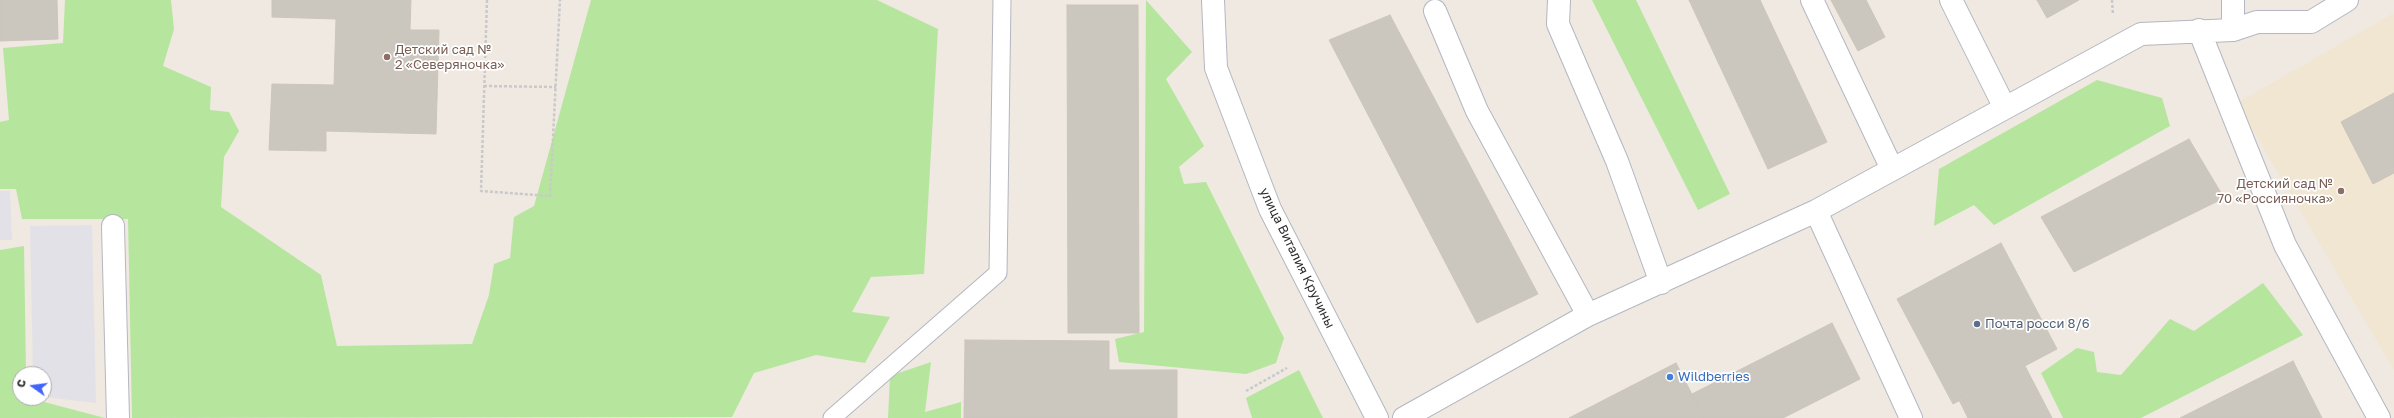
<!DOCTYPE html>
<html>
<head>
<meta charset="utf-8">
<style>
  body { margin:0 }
  #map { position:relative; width:2394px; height:418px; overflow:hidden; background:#efe9e1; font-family:"Golos Text",sans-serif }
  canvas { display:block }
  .north { position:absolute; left:12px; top:366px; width:40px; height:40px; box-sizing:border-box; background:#fff; border:1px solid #ababab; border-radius:50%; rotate:284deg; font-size:11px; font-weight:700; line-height:16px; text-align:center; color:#2e2e2e }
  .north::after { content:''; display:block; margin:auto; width:14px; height:18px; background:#4264fb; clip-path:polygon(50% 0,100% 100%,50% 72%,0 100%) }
</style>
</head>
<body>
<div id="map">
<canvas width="2394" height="418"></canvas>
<div class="north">С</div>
</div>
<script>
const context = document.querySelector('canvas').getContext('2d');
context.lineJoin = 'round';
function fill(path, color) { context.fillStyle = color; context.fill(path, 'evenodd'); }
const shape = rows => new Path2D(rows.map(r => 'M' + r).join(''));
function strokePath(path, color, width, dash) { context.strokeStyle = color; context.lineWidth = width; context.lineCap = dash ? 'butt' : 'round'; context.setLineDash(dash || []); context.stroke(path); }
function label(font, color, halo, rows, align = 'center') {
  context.font = font + ' "Golos Text",sans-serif'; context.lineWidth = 3.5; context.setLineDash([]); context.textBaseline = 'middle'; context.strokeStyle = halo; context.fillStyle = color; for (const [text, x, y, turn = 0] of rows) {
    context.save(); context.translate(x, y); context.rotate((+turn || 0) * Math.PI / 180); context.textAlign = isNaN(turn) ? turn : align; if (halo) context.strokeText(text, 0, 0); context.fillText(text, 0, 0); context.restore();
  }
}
fill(shape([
  [0,191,10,191,12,240,0,240],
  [92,225,96,403,44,397,44,374,33,374,30,226]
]), '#e3e1e8');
fill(shape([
  [2394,13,2394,370,2237,103]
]), '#f0e6d1');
fill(shape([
  [65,0,171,0,174,29,163,66,211,87,210,110,229,112,239,131,224,157,221,207,321,275,337,346,472,344,489,295,494,264,510,258,514,217,534,206,591,0,877,0,938,29,924,274,871,277,852,312,890,317,865,363,816,355,754,373,732,417,132,418,128,219,22,219,16,189,0,189,0,122,9,120,3,48,63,43],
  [1146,0,1192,52,1166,79,1204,146,1179,167,1184,184,1206,182,1284,338,1276,363,1246,374,1119,362,1115,339,1144,332],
  [1592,0,1636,0,1730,194,1698,210],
  [2097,80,2162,98,2170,126,1994,225,1974,205,1934,226,1939,169],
  [24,246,26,374,20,374,20,398,29,398,105,418,0,418,0,250],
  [2263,283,2303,335,2141,418,2063,418,2041,373,2077,348,2094,352,2097,372,2121,375,2170,319,2194,331],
  [931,362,925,412,961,402,961,418,888,418,890,376],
  [1299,370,1323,418,1252,418,1246,398]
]), '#b6e59e');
const building = shape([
  [0,0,57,0,58,39,0,41,0,0],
  [272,0,411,0,410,30,439,30,436,134,326,131,326,151,269,150,272,84,334,85,336,19,272,17,272,0],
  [1689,0,1760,0,1827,142,1768,169,1689,0],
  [1831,0,1866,0,1885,37,1858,51,1831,0],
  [2037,0,2079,0,2047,18,2037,0],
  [1067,5,1138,5,1139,333,1068,333,1067,5],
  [1390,15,1538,294,1477,323,1329,40,1390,15],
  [2394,93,2394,173,2373,184,2341,122,2394,93],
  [2189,139,2224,198,2074,272,2041,217,2189,139],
  [2001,243,2057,349,1953,404,1897,299,2001,243],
  [1832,323,1860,379,1783,418,1704,418,1692,394,1832,323],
  [965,340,1109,341,1109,370,1177,370,1177,418,964,418,965,340],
  [2293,361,2322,418,2180,418,2293,361],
  [1676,363,1704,418,1569,418,1676,363],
  [2025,366,2052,418,1968,418,1959,400,2025,366]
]);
fill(building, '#cbc7bf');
strokePath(building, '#cbc5ba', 1);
const service = shape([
  [832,418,998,273,1002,0]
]);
const minor = shape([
  [1213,0,1216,68,1270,209,1377,418],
  [1559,0,1558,24,1617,161,1661,283],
  [1812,0,1892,169],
  [1951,0,2005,108],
  [2233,0,2233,30],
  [1435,11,1477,111,1588,315],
  [2199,30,2285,245,2379,418],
  [1816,211,1911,418],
  [113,226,118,418],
  [1404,418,1588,315,1816,211,2141,34,2233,30,2257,22,2311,22,2347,0]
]);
strokePath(service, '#b4b7c1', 19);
strokePath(minor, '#b4b7c1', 24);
strokePath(shape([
  [487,0,481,191,550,196,560,0],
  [2112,0,2113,15],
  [484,86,556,87],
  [1246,391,1287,368]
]), '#c9c9c9', 2.5, [3, 2]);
strokePath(service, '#fff', 17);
strokePath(minor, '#fff', 22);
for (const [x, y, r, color] of [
  [387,57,4,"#8d6e63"],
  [2341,191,4,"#8d6e63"],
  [1977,324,4,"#5c6f8a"],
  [1670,377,4,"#3f7fe0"]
]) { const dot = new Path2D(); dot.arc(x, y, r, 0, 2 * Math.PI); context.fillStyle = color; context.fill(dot); strokePath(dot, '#fff', 1.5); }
label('13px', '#785e54', '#fff', [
  ["Детский сад №",395,50],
  ["2 «Северяночка»",395,65],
  ["Детский сад №",2333,184,"right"],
  ["70 «Россияночка»",2333,199,"right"]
], 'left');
label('13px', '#2e2e2e', '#fff', [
  ["улица Виталия Кручины",1297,258,64]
]);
label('13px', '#4e5e75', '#fff', [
  ["Почта росси 8/6",1985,324]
], 'left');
label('13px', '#366cbe', '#fff', [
  ["Wildberries",1678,377]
], 'left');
</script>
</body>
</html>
